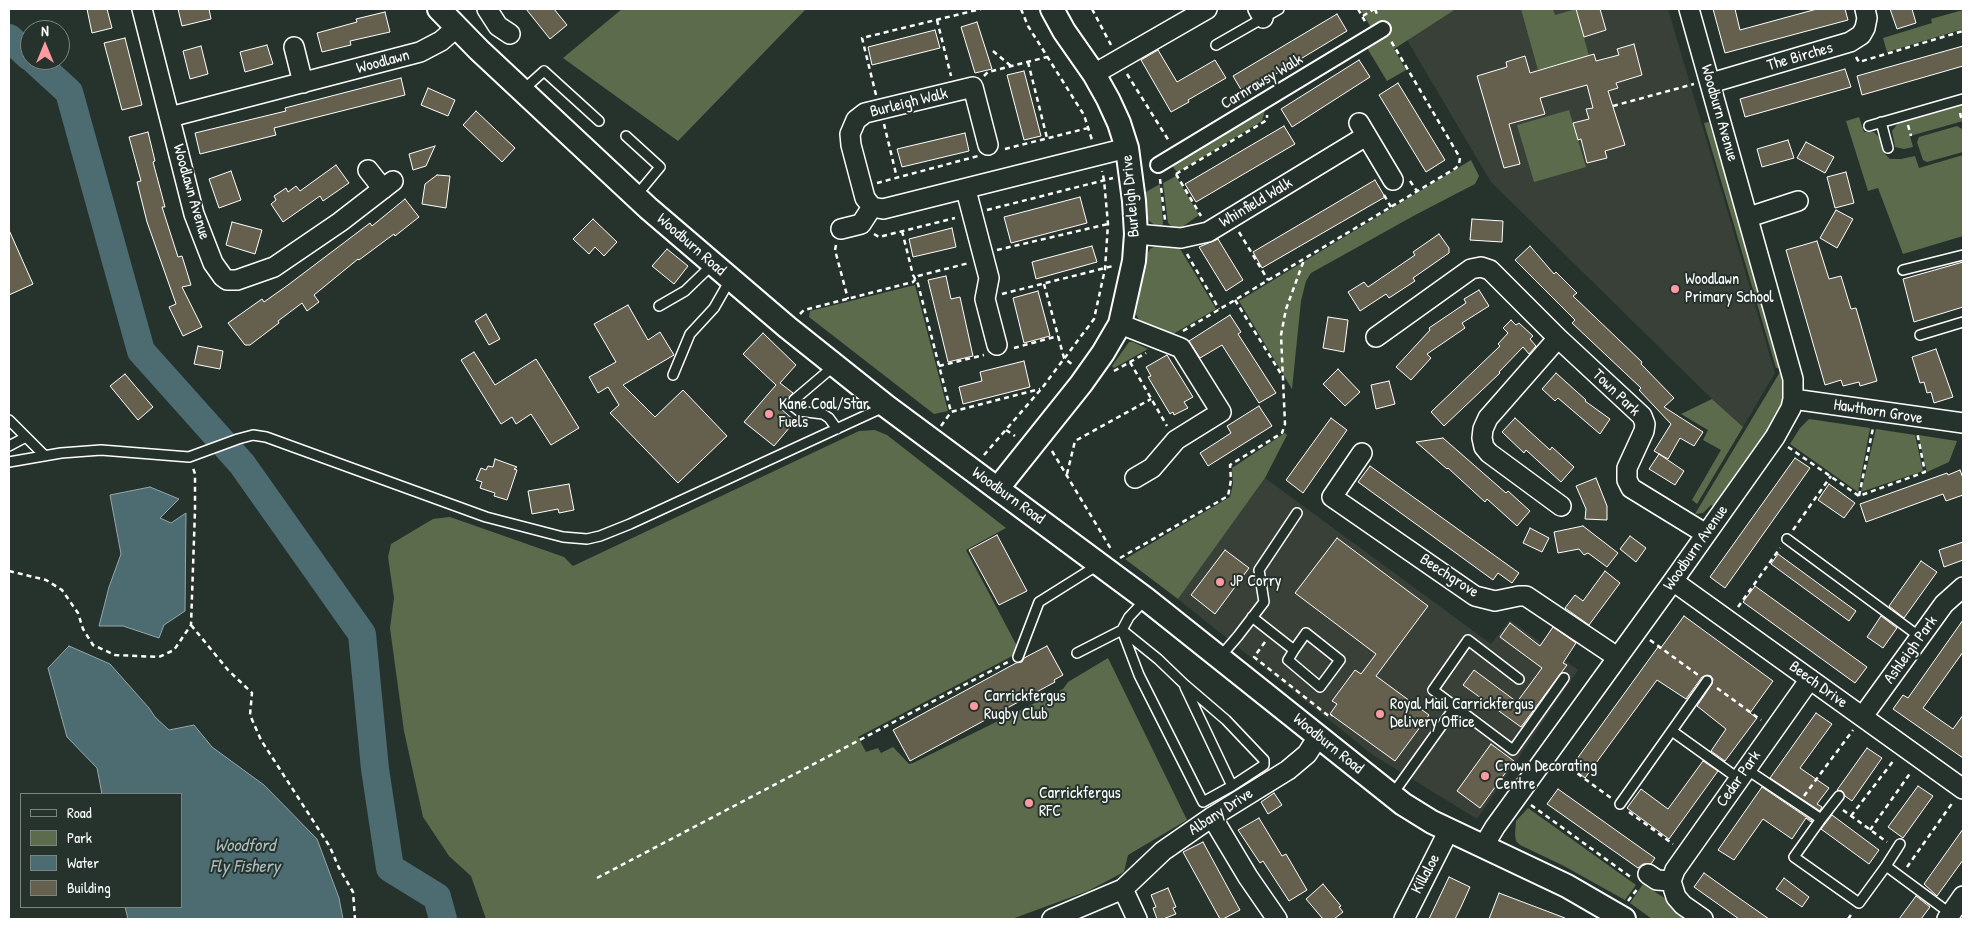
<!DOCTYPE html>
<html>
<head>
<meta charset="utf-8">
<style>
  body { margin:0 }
  #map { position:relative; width:1972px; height:928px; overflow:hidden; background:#26332d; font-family:"Patrick Hand",sans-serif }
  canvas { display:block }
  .frame { position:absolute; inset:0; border:10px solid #fff; pointer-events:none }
  .legend { position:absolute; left:20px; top:793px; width:162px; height:115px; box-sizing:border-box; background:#26332d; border:1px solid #7d8581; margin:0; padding:6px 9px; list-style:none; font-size:15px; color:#fff }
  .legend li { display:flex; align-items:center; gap:10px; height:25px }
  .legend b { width:25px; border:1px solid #7d8581 }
  .north { position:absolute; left:20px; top:20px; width:50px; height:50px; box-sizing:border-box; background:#26332d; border:1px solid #7d8581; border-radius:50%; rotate:0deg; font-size:14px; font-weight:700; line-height:20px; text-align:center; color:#fff }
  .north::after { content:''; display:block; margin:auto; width:18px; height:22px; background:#ff9aa2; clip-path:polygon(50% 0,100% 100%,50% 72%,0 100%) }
</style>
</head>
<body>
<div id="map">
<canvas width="1972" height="928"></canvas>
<div class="frame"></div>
<ul class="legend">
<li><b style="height:6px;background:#26332d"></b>Road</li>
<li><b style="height:14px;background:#5c6b4c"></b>Park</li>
<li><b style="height:14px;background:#4c6c72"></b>Water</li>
<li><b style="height:14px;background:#65604e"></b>Building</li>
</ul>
<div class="north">N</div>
</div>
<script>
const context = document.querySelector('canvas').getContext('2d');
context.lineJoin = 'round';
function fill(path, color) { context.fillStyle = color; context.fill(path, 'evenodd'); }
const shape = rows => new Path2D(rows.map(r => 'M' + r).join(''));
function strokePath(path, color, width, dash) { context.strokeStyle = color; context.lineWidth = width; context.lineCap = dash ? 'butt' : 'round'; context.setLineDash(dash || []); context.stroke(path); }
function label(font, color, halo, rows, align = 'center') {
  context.font = font + ' "Patrick Hand",sans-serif'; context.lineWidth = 4; context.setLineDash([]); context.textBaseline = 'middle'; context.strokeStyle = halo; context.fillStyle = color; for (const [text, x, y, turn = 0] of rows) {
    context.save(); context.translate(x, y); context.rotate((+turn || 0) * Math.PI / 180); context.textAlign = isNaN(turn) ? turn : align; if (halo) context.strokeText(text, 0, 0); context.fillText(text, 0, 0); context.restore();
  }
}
fill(shape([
  [1456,9,1668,9,1775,373,1743,427,1712,399,1491,182,1407,40],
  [1265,478,1491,644,1510,620,1578,670,1477,819,1373,755,1178,599]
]), '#394037');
fill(shape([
  [622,9,806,9,678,141,563,58],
  [1360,9,1456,9,1394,49,1406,70,1387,81,1364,43,1376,36],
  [1521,9,1553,9,1555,15,1576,9,1589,56,1538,70],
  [1963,10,1963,29,1887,52,1883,38,1932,23,1931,19],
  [1963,105,1963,121,1910,136,1913,147,1904,149,1895,147,1892,131,1898,123],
  [1262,106,1265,110,1262,121,1180,171,1176,171,1169,161],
  [1569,110,1586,167,1534,182,1517,125],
  [1859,117,1864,132,1874,132,1880,138,1884,153,1890,159,1901,159,1915,156,1919,168,1963,155,1963,236,1903,254,1878,188,1868,191,1846,121],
  [1709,122,1782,367,1776,368,1704,123],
  [1957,126,1962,129,1963,134,1963,152,1927,162,1923,160,1917,142,1919,137],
  [1471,160,1479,176,1475,184,1417,214,1311,273,1306,281,1301,301,1292,389,1239,301],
  [1176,176,1199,215,1182,227,1172,227,1168,223,1163,183],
  [1160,184,1163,224,1161,226,1156,226,1148,220,1144,193],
  [1156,246,1179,247,1216,309,1173,334,1146,325,1139,320,1136,314,1146,256,1150,249],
  [915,285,948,411,934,414,809,317,810,311],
  [1129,342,1133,342,1148,349,1114,368,1112,366],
  [1783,371,1785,385,1783,405,1767,433,1713,506,1711,505,1703,513,1695,514,1780,372],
  [1712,399,1743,427,1697,504,1692,500,1721,450,1703,440,1708,430,1681,414],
  [1809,419,1870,428,1858,492,1790,444,1800,428],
  [1876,429,1915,435,1923,471,1861,492],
  [875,430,887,435,1006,528,966,550,1018,648,1016,654,858,737,866,752,878,748,881,753,893,747,909,764,913,763,1063,689,1068,682,1108,658,1187,820,1128,855,1124,872,1088,891,1012,919,486,919,471,876,449,856,423,817,404,731,390,628,394,598,388,557,391,544,433,519,450,517,564,557,573,566,859,431],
  [1285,433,1287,435,1265,478,1178,599,1125,559,1230,497,1233,484,1232,468],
  [1918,435,1957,441,1949,462,1927,472],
  [1528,808,1636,885,1625,900,1564,866,1520,845,1516,841,1515,834,1516,821],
  [1643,884,1663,897,1692,919,1652,919,1630,903]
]), '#5c6b4c');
const water = shape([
  [150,487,179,499,160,518,171,523,186,513,185,611,164,625,159,638,123,626,99,626,109,587,121,554,110,495,150,487],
  [69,646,110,664,149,708,155,717,169,730,194,725,212,747,264,785,317,839,339,898,343,919,128,919,125,907,181,907,181,794,102,794,97,768,67,737,48,668,69,646]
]);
fill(water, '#4c6c72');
strokePath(water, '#94a7aa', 1);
strokePath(shape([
  [9,38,30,57],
  [34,60,69,92,141,351,242,464,362,634,375,769,390,868,437,897,443,919]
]), '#4c6c72', 28);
const building = shape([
  [87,9,107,9,112,28,92,33,87,9],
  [178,9,209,9,211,19,182,26,178,9],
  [526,9,554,9,567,25,550,39,526,9],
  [1576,9,1600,9,1606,30,1584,37,1576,9],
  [1713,9,1735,9,1740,30,1817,9,1845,9,1848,20,1725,53,1713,9],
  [1890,9,1912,9,1916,23,1897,29,1890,9],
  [385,12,390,32,350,41,351,45,322,52,317,33,357,22,356,19,385,12],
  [1337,14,1347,31,1254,87,1253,85,1243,93,1233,76,1337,14],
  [977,22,992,69,975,73,961,27,977,22],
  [935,30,940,48,872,65,868,47,935,30],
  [125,38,142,105,122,110,104,43,125,38],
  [1634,44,1642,75,1616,83,1618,88,1608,91,1625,145,1605,151,1607,158,1587,163,1581,139,1578,140,1573,123,1589,119,1586,109,1593,108,1587,85,1540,98,1545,114,1509,124,1520,164,1504,168,1477,76,1507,67,1506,62,1525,56,1530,73,1594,54,1596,61,1619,55,1617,49,1634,44],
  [267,45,273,64,245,72,240,52,267,45],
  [201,46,208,74,190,79,183,51,201,46],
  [1963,46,1963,66,1862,95,1857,76,1963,46],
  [1158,50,1177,82,1215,60,1226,78,1188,100,1189,102,1171,112,1141,60,1158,50],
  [1359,60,1370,77,1292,127,1281,109,1359,60],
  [1845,69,1851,87,1745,117,1740,99,1845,69],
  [1024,71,1041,136,1024,140,1007,75,1024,71],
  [401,78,405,95,274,128,276,135,200,154,195,133,286,111,285,108,401,78],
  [1398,83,1445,160,1426,172,1379,95,1398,83],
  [428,88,455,100,448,116,421,105,428,88],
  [476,111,515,148,502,162,463,125,476,111],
  [1284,126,1295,144,1196,202,1185,184,1284,126],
  [148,132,155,161,153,162,165,207,162,207,178,257,182,256,191,285,182,287,202,327,183,336,169,307,176,304,147,222,137,182,141,181,129,137,148,132],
  [965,133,969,151,902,167,897,149,965,133],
  [1788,140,1794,158,1762,167,1757,149,1788,140],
  [1806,142,1834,157,1825,173,1797,158,1806,142],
  [435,146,426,166,413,170,409,154,435,146],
  [336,165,349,183,323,201,320,196,283,222,271,204,276,200,274,196,286,188,288,192,296,186,300,191,336,165],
  [231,171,241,200,219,208,209,179,231,171],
  [1846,172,1854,203,1835,208,1827,177,1846,172],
  [437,175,450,176,446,208,422,204,425,184,437,175],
  [1375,180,1385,197,1262,268,1253,252,1375,180],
  [1080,197,1087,223,1011,243,1004,217,1080,197],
  [405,199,419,217,395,236,394,234,359,260,358,259,314,295,319,302,307,311,302,303,278,321,279,323,250,345,245,345,228,323,262,299,264,302,288,285,370,223,372,226,405,199],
  [1836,210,1853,219,1837,248,1820,238,1836,210],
  [593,219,617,242,604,256,595,247,589,254,573,239,593,219],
  [1472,219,1503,221,1502,242,1470,240,1472,219],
  [232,222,262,230,255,254,226,245,232,222],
  [952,228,956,247,913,257,909,239,952,228],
  [9,230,33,284,9,295,9,230],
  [1439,234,1449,248,1449,253,1413,278,1415,281,1389,298,1386,294,1360,311,1348,292,1364,282,1368,287,1415,255,1413,252,1439,234],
  [1218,239,1243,280,1226,291,1199,247,1218,239],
  [1817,241,1829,279,1841,276,1851,309,1856,308,1877,381,1860,386,1859,382,1843,386,1841,380,1825,385,1786,250,1817,241],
  [1092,246,1097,262,1036,279,1032,262,1092,246],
  [1530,246,1554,274,1556,272,1577,293,1573,296,1642,362,1641,364,1674,398,1664,407,1703,432,1694,446,1680,438,1668,459,1654,451,1671,424,1639,390,1641,388,1572,323,1575,320,1515,260,1530,246],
  [667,249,688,266,674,284,652,266,667,249],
  [1963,262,1963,307,1914,322,1903,279,1963,262],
  [946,276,951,299,960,297,973,356,948,362,928,280,946,276],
  [1479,290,1489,306,1462,323,1465,328,1427,354,1431,358,1411,380,1396,367,1430,330,1429,328,1466,303,1464,299,1479,290],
  [1038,291,1050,336,1024,343,1013,298,1038,291],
  [628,305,648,340,660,332,674,355,623,385,655,417,683,390,727,436,678,483,610,413,619,405,608,387,598,393,589,377,616,362,594,324,628,305],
  [486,314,500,339,489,345,475,321,486,314],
  [1230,315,1241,332,1238,334,1276,393,1259,403,1222,345,1200,358,1189,341,1230,315],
  [1328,317,1348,320,1344,352,1323,348,1328,317],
  [1511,320,1516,325,1519,323,1533,336,1530,339,1536,346,1529,354,1523,347,1499,372,1500,373,1444,426,1431,412,1500,346,1498,344,1508,333,1503,328,1511,320],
  [763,333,796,365,780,383,793,393,780,408,795,421,774,446,744,422,776,385,743,354,763,333],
  [198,346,223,351,220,369,194,364,198,346],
  [1936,349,1953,397,1934,403,1931,392,1927,393,1924,382,1920,383,1912,357,1936,349],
  [474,352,495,385,536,359,579,428,551,445,531,414,516,424,512,417,501,424,461,360,474,352],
  [1167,355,1193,397,1184,402,1188,408,1174,415,1173,412,1170,414,1148,377,1151,376,1146,367,1167,355],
  [1024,361,1030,387,963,404,959,387,982,381,980,372,1024,361],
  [1338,369,1360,392,1345,406,1323,384,1338,369],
  [1556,373,1586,400,1585,401,1610,419,1600,434,1558,398,1555,401,1542,389,1556,373],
  [125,374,153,407,138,420,110,386,125,374],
  [1389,381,1395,404,1376,409,1371,385,1389,381],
  [1259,406,1272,426,1208,466,1200,453,1231,433,1227,426,1259,406],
  [1331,418,1347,430,1303,493,1286,480,1331,418],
  [1515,418,1550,450,1552,447,1574,467,1561,482,1526,450,1524,453,1502,432,1515,418],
  [1443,438,1506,493,1508,491,1530,511,1517,526,1487,499,1485,502,1448,468,1447,469,1416,442,1443,438],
  [1659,454,1684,471,1675,485,1649,469,1659,454],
  [1795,458,1810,468,1725,588,1710,577,1795,458],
  [495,459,517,467,514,469,517,470,507,500,494,496,495,493,480,488,482,482,476,480,481,468,486,470,488,466,493,467,495,459],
  [1370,466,1519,573,1512,583,1498,573,1493,580,1358,482,1370,466],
  [1960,470,1963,478,1963,495,1946,501,1943,494,1866,522,1860,504,1947,473,1948,475,1960,470],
  [1596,478,1607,506,1607,520,1585,519,1586,509,1576,486,1596,478],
  [569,484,574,510,559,513,558,509,532,514,528,491,569,484],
  [1829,484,1855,503,1844,518,1818,500,1829,484],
  [1583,526,1618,553,1607,567,1588,553,1584,555,1579,549,1558,553,1554,532,1583,526],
  [1530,528,1549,538,1542,552,1523,543,1530,528],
  [997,535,1027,591,999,605,969,550,997,535],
  [1630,536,1646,548,1636,562,1620,549,1630,536],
  [1337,538,1428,606,1376,676,1429,715,1395,761,1330,714,1337,704,1332,701,1355,670,1361,674,1376,654,1295,593,1337,538],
  [1963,542,1963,560,1944,567,1939,550,1963,542],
  [1225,550,1249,568,1215,614,1191,595,1225,550],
  [1778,554,1856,611,1849,621,1771,564,1778,554],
  [1921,561,1937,572,1904,618,1889,606,1921,561],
  [1605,571,1620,583,1589,625,1565,608,1575,595,1583,601,1605,571],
  [1755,586,1867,667,1855,683,1743,602,1755,586],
  [1684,616,1773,681,1750,713,1757,718,1725,761,1711,751,1726,729,1697,706,1712,684,1713,679,1711,676,1707,675,1702,677,1686,699,1657,680,1585,778,1571,767,1658,647,1660,649,1684,616],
  [1881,616,1897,628,1883,648,1867,637,1881,616],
  [1963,620,1963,652,1923,708,1953,729,1963,715,1963,758,1893,709,1903,695,1908,698,1963,620],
  [1510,623,1540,646,1553,627,1576,643,1563,663,1567,665,1521,727,1463,685,1474,670,1517,702,1542,668,1500,637,1510,623],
  [1047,646,1063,675,1054,680,1055,682,910,761,893,730,1016,663,1022,662,1024,658,1047,646],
  [1816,713,1832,724,1800,768,1829,788,1817,804,1822,807,1820,811,1770,778,1816,713],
  [1491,744,1514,761,1480,808,1457,791,1491,744],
  [1867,748,1882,758,1852,801,1845,796,1842,791,1837,790,1867,748],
  [1703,761,1718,771,1669,839,1627,808,1641,789,1668,809,1703,761],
  [1918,786,1933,796,1903,838,1888,827,1918,786],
  [1762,787,1812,821,1811,822,1806,818,1792,839,1763,819,1734,860,1718,850,1762,787],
  [1558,789,1655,858,1651,864,1643,864,1638,868,1547,804,1558,789],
  [1274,793,1282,805,1268,814,1261,802,1274,793],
  [1832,815,1879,850,1869,864,1821,829,1832,815],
  [1259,818,1282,856,1286,854,1307,890,1289,901,1263,861,1260,863,1238,830,1259,818],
  [1963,829,1963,860,1937,896,1924,884,1963,829],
  [1203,842,1240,910,1223,919,1220,919,1183,852,1203,842],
  [1704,873,1739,898,1769,919,1739,919,1694,887,1704,873],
  [1449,877,1470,887,1461,907,1455,919,1429,919,1449,877],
  [1784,878,1809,897,1802,907,1776,889,1784,878],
  [1323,884,1341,906,1339,907,1343,912,1334,919,1323,919,1306,899,1323,884],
  [1168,888,1176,907,1173,908,1176,914,1163,919,1157,919,1153,908,1156,907,1151,895,1168,888],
  [1499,893,1565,918,1565,919,1489,919,1499,893],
  [1916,896,1930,907,1921,919,1899,919,1916,896]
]);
fill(building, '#65604e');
strokePath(building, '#fff', 1);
const service = shape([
  [1216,45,1279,9],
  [523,90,544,71,599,121],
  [1881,122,1888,148],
  [1869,126,1963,99],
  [626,136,660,167,636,196],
  [1903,270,1963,255],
  [659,306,685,291,713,264],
  [1920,335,1963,322],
  [834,366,794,400,794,407,799,411,823,414,829,418,837,429],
  [673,375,690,334,714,308,730,280],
  [9,420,45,456],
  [9,446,26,437],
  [9,462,61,453,101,450,189,457,238,439,253,435,266,437,486,517,563,537,587,539,600,536,630,524,884,407],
  [1787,539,1920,637],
  [1252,617,1294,650,1306,633,1340,660,1320,687,1288,660,1294,650],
  [1122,630,1158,659,1184,684,1226,720,1264,760,1264,765,1232,786,1203,802,1139,675,1122,630],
  [1077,653,1122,630,1129,617,1146,599],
  [1018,657,1039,602,1098,565],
  [1220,657,1238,636,1264,602,1259,570,1297,513],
  [1519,679,1468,640,1433,690,1513,750,1564,678],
  [1185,687,1232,786],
  [1672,731,1739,779],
  [1746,769,1821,819,1794,857,1859,903,1886,866,1951,914],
  [1392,795,1455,707],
  [1620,804,1707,681],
  [1821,819,1839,796],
  [1886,866,1900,844]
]);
const pedestrian = shape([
  [1158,165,1383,29]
]);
const minor = shape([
  [142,9,194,214,213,263,223,277,227,280,237,280,274,267,340,222,393,181],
  [487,9,498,26,510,34],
  [1258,9,1263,18],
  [294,47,303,83],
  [1094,74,1207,9],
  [1711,83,1850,42,1861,35,1865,28,1867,18,1865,9],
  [170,117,420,52,441,41,456,28],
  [1359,123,1393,180],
  [988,145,973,87,865,113,856,120,850,134,851,145,865,198,872,207,883,209,1127,148],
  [368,170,383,189],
  [966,190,989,278,985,299,997,345],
  [1749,217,1798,201],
  [841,229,861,224,872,207],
  [1136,234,1181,238,1208,232,1366,136],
  [1120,324,1181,348,1221,412,1176,440,1152,468,1135,478],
  [1376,337,1471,269,1481,267,1490,270,1558,338,1642,416,1645,424,1644,431,1627,468,1627,480,1631,488,1706,534],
  [1558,338,1488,418,1483,429,1482,438,1484,447,1489,453,1561,506],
  [1793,399,1963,423],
  [1362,453,1332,497,1475,596,1495,601,1519,596,1526,596,1617,657],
  [1673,581,1963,789],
  [1863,716,1944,604,1963,587],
  [1212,817,1248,877,1277,919],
  [1483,847,1495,827,1673,581,1775,437,1791,408,1793,399,1793,379,1689,9],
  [1648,874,1657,880,1671,881],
  [1123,889,1137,919],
  [1052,919,1123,889,1163,851,1212,817,1288,770,1307,754,1318,737],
  [1404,919,1449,830],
  [1703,919,1683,905,1676,897,1671,881,1675,870,1810,679],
  [1947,919,1963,896]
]);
const tertiary = shape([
  [439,9,479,50,648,208,787,327,886,406,1146,599,1403,804,1432,822,1567,886,1624,919],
  [998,488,1081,384,1103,353,1120,324,1134,261,1136,234,1134,201,1127,148,1119,123,1108,99,1094,74,1064,31,1052,9]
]);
strokePath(service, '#fff', 12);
strokePath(pedestrian, '#fff', 18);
strokePath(minor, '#fff', 22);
strokePath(tertiary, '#fff', 26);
strokePath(shape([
  [1021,9,1028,26,1084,115,1092,140],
  [1092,9,1111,45],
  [1358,9,1366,23],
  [1375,9,1378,17],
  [1363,16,1374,9],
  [937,20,951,76],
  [993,51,1011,66],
  [1856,57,1859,62,1963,31],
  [1028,62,1047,138],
  [1127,74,1169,141],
  [984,76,988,72,1047,57],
  [876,95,862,38,981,9],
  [1613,106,1694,84],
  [1960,113,1962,121],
  [884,124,897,178],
  [1908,125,1911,136],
  [1005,149,1088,128],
  [1176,174,1267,120,1267,115],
  [1176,174,1201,216],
  [1160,179,1165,220],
  [1410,181,1417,191],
  [877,183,978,156],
  [1384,195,1391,207],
  [987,210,1113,178],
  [902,231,913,275,918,284,951,412],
  [1239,232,1268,280],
  [874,234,879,237,955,218],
  [836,245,835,250,848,299],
  [997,250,1108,224],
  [1187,254,1219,309],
  [1044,284,1064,358,1073,365],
  [1002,294,1113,266],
  [1235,300,1283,377],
  [800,314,804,310,913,282,918,276,969,263],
  [1183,331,1456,168,1459,164,1460,158,1456,151,1391,41],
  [1014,348,1058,336],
  [1130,362,1167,426],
  [939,366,984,355],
  [1114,371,1146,353],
  [941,426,951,412,1040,389],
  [1006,430,1015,436],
  [1788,447,1859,496,1925,472,1917,432],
  [1052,451,1111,549],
  [984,455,1042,388,1094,319,1105,269,1108,224,1104,180,1102,171],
  [1067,474,1075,441,1151,399],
  [1859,496,1873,428],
  [1793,530,1831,476],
  [1120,558,1228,496,1231,480,1230,465,1282,433,1285,424,1281,335,1286,309,1304,260],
  [9,571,46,580,62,590,78,613,83,629,93,645,115,655,159,657,174,650,191,625,195,510,195,474,193,468],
  [1738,607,1780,548],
  [191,625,228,670,252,693,250,715,261,740,330,847,339,868,353,892,355,919],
  [1650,640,1698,675],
  [1265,642,1254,657,1330,717,1332,715],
  [1717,688,1761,720],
  [1563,763,1611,798],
  [1804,796,1853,730],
  [1531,805,1632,878],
  [1843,810,1887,842],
  [1629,812,1673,844],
  [1851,816,1894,760],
  [1870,830,1911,772],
  [1907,867,1953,802],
  [597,878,1008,662],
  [1628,901,1638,888],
  [1848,919,1853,912]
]), '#fff', 2.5, [5, 4]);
strokePath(service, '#26332d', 9);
strokePath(pedestrian, '#26332d', 14);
strokePath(minor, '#26332d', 19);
strokePath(tertiary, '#26332d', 22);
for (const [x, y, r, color] of [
  [1675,289,5,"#ff9aa2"],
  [769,414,5,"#ff9aa2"],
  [1220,582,5,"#ff9aa2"],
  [974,706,5,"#ff9aa2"],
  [1380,714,5,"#ff9aa2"],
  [1485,776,5,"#ff9aa2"],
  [1029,803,5,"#ff9aa2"]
]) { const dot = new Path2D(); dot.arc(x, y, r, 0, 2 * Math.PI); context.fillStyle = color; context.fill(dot); strokePath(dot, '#26332d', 2); }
label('16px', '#fff', '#26332d', [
  ["The Birches",1800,57,-16],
  ["Woodlawn",383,62,-15],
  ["Carnrawsy Walk",1262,82,-31],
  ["Burleigh Walk",909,103,-14],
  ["Woodburn Avenue",1719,113,74],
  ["Woodlawn Avenue",191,192,74],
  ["Burleigh Drive",1131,196,-95],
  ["Whinfield Walk",1256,203,-31],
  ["Woodburn Road",691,245,41],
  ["Town Park",1616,393,44],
  ["Hawthorn Grove",1878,412,9],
  ["Woodburn Road",1008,496,36],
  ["Woodburn Avenue",1696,548,-55],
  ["Beechgrove",1449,576,33],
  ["Ashleigh Park",1911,650,-54],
  ["Beech Drive",1818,685,36],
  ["Woodburn Road",1328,744,39],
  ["Cedar Park",1739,779,-55],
  ["Albany Drive",1221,812,-33],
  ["Killaloe",1426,874,-62]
]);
label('16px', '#fff', '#26332d', [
  ["Woodlawn",1685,280],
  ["Primary School",1685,298],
  ["Kane Coal/Star",779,405],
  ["Fuels",779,423],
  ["JP Corry",1230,582],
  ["Carrickfergus",984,697],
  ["Rugby Club",984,715],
  ["Royal Mail Carrickfergus",1390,705],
  ["Delivery Office",1390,723],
  ["Crown Decorating",1495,767],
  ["Centre",1495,785],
  ["Carrickfergus",1039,794],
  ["RFC",1039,812]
], 'left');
label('italic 18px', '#aebdc0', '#26332d', [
  ["Woodford",245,846],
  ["Fly Fishery",245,867]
]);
</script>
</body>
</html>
